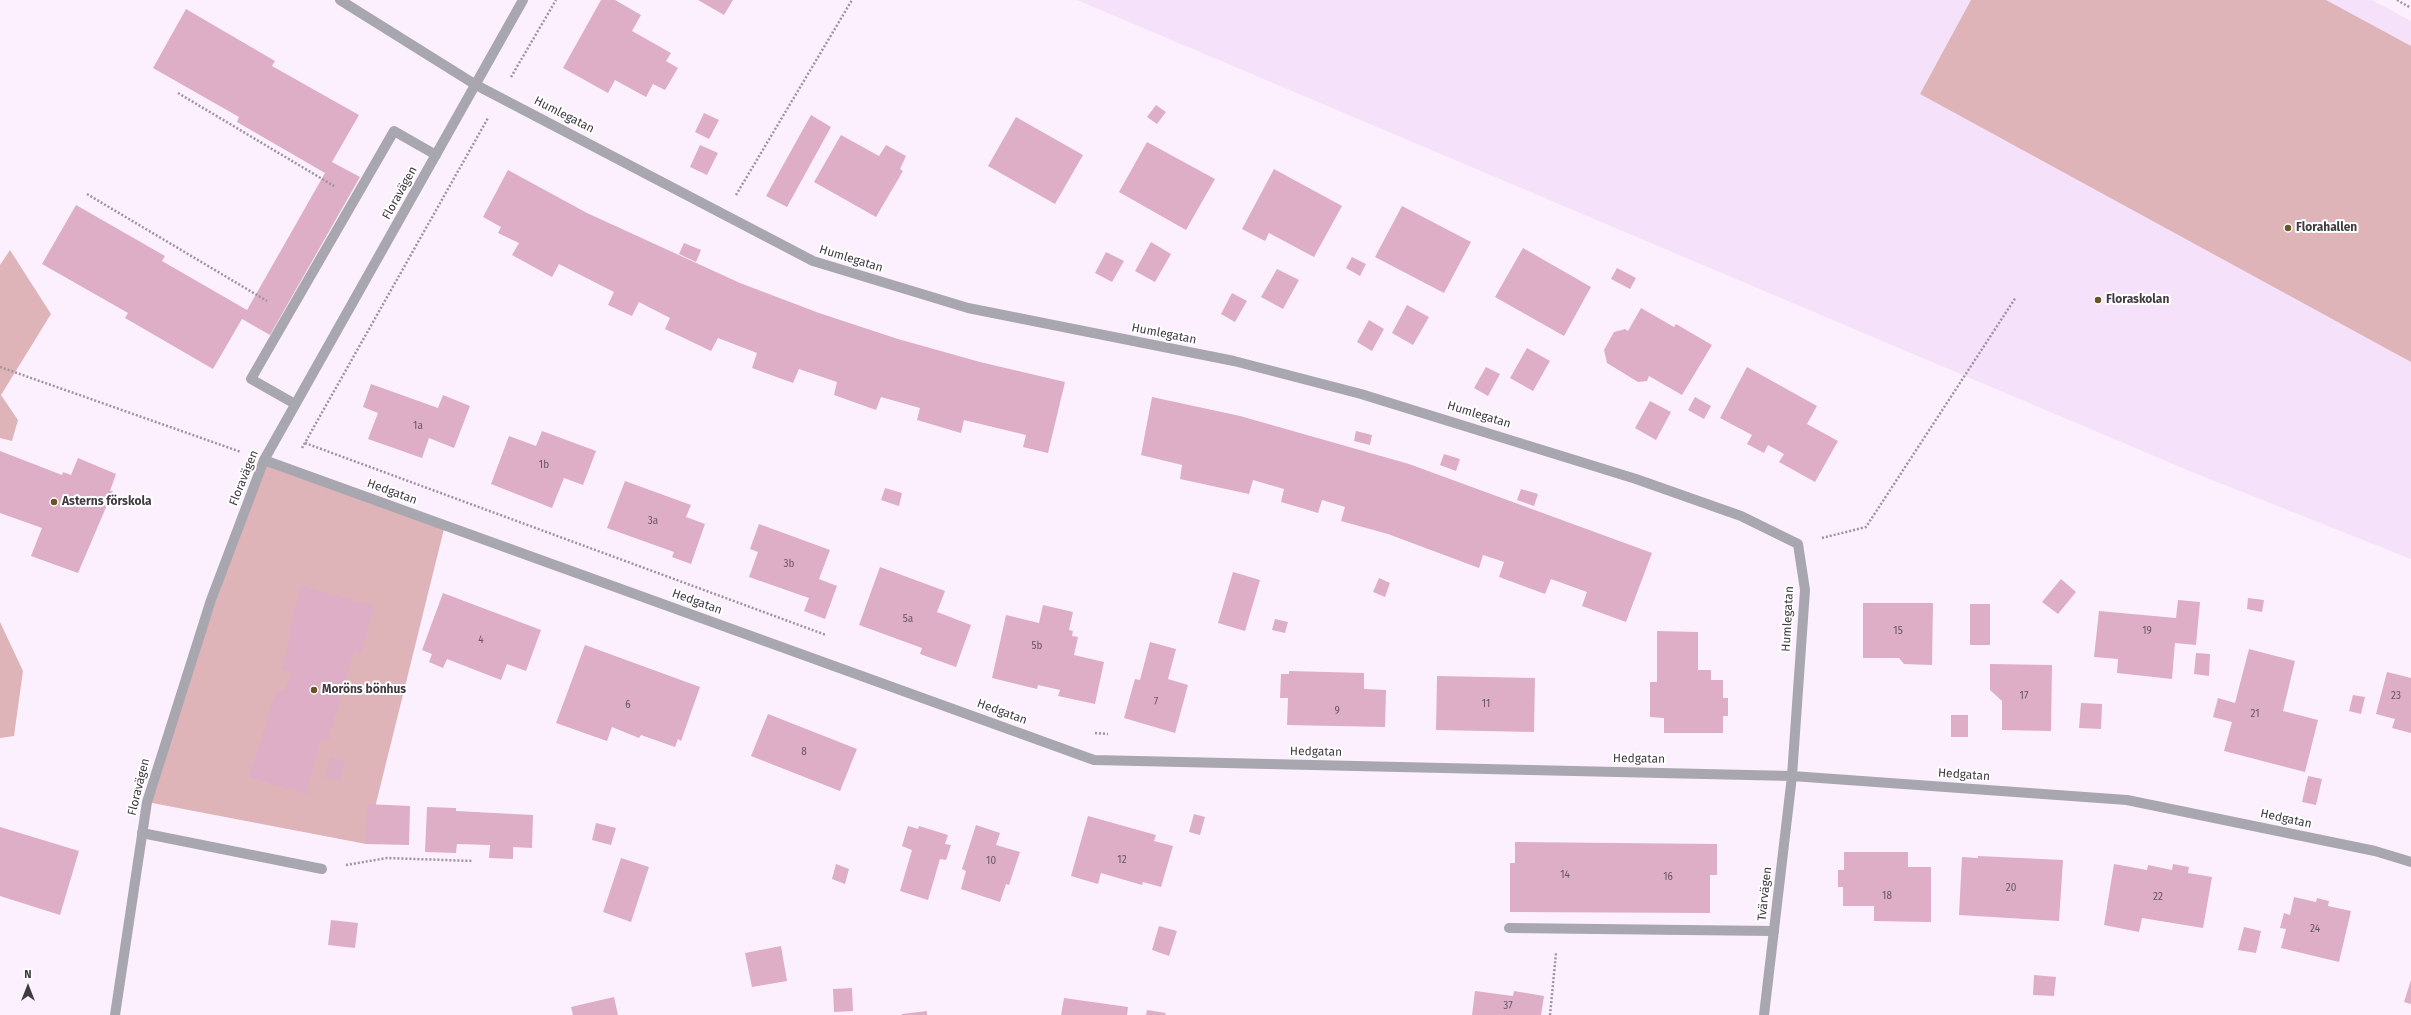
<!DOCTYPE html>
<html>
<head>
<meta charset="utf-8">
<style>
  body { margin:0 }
  #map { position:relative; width:2411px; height:1015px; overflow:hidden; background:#fcf0fe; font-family:"Fira Sans",sans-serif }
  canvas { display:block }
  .north { position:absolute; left:8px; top:967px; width:40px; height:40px; -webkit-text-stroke:3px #fff; paint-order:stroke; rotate:0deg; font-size:11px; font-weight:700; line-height:16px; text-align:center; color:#403a41 }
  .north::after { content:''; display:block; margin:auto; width:14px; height:18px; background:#403a41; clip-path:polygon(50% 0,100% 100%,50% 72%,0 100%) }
</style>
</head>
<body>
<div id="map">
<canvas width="2411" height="1015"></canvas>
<div class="north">N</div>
</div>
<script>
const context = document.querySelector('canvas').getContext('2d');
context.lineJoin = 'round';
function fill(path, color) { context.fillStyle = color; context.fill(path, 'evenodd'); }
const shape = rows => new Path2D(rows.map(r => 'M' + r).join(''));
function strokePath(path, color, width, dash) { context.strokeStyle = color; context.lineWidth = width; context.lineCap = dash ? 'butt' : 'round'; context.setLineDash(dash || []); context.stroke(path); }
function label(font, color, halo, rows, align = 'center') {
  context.font = font + ' "Fira Sans",sans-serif'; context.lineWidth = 4; context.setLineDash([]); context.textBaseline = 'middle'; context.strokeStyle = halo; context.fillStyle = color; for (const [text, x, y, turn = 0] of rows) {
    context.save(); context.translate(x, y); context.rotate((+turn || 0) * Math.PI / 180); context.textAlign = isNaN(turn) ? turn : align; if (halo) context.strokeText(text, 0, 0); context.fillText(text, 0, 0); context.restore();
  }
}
fill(shape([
  [1077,0,2372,0,2411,21,2411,559,2192,472]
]), '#f5e1f9');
fill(shape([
  [1971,0,2326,0,2411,46,2411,362,1920,94],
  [10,250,51,314,1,395,18,420,12,441,0,438,0,265],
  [264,460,445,525,366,844,147,802],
  [0,622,23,671,14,736,0,738]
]), '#dfb4b8');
fill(shape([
  [601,0,615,0,641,15,632,31,671,53,666,61,678,68,665,90,653,84,646,97,615,80,608,93,563,68],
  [698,0,733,0,724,15],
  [186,9,275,61,272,66,359,115,332,162,360,177,270,335,242,319,213,369,125,318,128,313,42,264,76,205,165,256,162,261,247,310,325,173,237,122,239,117,153,68],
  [1156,105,1166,112,1157,124,1147,117],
  [704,113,719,120,709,139,695,132],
  [811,115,831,127,787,207,766,196],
  [1016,117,1083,155,1055,204,988,166],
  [841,135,879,156,886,145,906,156,900,169,903,171,876,217,814,182],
  [1147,142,1215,179,1186,230,1119,192],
  [700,145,718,153,707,175,690,167],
  [1274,169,1342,206,1314,257,1269,233,1265,241,1242,229],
  [508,170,587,213,740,283,819,313,898,339,980,362,1065,382,1048,453,1023,447,1026,435,964,420,961,433,917,420,920,408,881,397,876,410,834,395,837,382,799,369,793,383,752,368,757,353,718,338,711,351,665,329,670,318,639,302,632,316,608,305,614,292,559,264,552,277,512,255,519,243,498,233,501,227,483,217],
  [1402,206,1471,242,1444,293,1375,257],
  [1151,242,1171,254,1155,282,1135,271],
  [684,243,701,250,696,262,679,254],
  [1523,248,1591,287,1564,336,1495,297],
  [1106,252,1124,261,1112,282,1095,273],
  [1352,257,1366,264,1360,276,1346,268],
  [1617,268,1636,278,1630,289,1611,279],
  [1277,269,1299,280,1283,309,1261,297],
  [1232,293,1247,301,1235,322,1221,314],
  [1407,305,1429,317,1413,345,1392,333],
  [1641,308,1674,327,1676,324,1712,345,1682,395,1649,376,1647,381,1638,382,1607,363,1604,350,1614,332,1625,329,1628,331],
  [1369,320,1384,329,1372,351,1357,342],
  [1527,348,1550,361,1533,391,1510,378],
  [1486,367,1500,374,1488,396,1474,388],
  [1747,367,1817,406,1807,424,1838,441,1815,482,1779,462,1784,454,1768,445,1764,453,1747,444,1752,435,1720,418],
  [371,384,438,408,443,395,470,406,454,448,429,438,422,458,368,439,378,413,363,407],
  [1152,397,1240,416,1409,464,1652,553,1626,622,1582,606,1587,592,1551,579,1545,594,1499,577,1504,562,1483,555,1479,568,1388,534,1341,521,1345,507,1322,500,1318,513,1305,509,1281,502,1284,489,1253,480,1249,494,1180,479,1182,465,1141,455],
  [1695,397,1711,406,1704,419,1688,410],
  [1650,401,1671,412,1656,440,1635,428],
  [542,431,596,451,583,485,564,478,552,508,491,484,509,436,536,446],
  [1356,431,1372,435,1370,445,1354,441],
  [0,451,62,475,63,472,71,475,78,458,116,474,110,491,113,491,78,573,31,556,42,528,0,513],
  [1444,454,1460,459,1456,471,1440,465],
  [625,481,691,505,686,517,705,524,691,564,672,557,674,552,607,528],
  [885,488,902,493,899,506,881,500],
  [1521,489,1538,494,1534,506,1517,500],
  [759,524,830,550,819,579,837,586,825,619,804,611,809,598,749,577,758,552,750,549],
  [880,567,945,591,937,612,971,625,956,667,920,654,922,648,859,625],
  [1233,572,1260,580,1245,631,1218,623],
  [1379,578,1390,583,1385,597,1373,592],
  [2061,579,2076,592,2058,614,2042,602],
  [301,586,374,606,361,653,354,651,328,741,321,739,306,794,249,777,277,689,285,691,291,673,281,670,291,634,288,633],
  [443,593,541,630,526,671,507,664,501,680,447,659,443,668,429,662,432,654,422,650],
  [2248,598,2264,600,2262,612,2247,609],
  [2178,600,2200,602,2196,645,2175,643,2172,679,2117,673,2118,659,2094,657,2099,611,2176,618],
  [1863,603,1933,603,1932,665,1904,664,1899,658,1863,658],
  [1970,604,1990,604,1990,645,1970,645],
  [1043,605,1073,612,1069,630,1073,631,1072,636,1078,637,1074,655,1104,662,1095,704,1058,696,1060,690,1038,685,1037,689,992,678,1006,615,1039,623],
  [1275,619,1288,622,1285,633,1272,630],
  [1657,631,1698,632,1698,670,1711,670,1711,680,1723,680,1723,698,1728,698,1728,716,1723,716,1723,733,1664,733,1664,718,1650,717,1650,682,1657,682],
  [1150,642,1176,649,1168,679,1188,685,1175,733,1124,718,1135,679,1140,680],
  [585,645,700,687,681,741,678,739,675,747,641,735,639,738,612,727,607,741,556,723],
  [2249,649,2295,661,2283,711,2318,720,2305,772,2224,751,2232,722,2213,717,2218,698,2235,703],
  [2196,653,2210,654,2209,676,2194,674],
  [1990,664,2052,665,2051,731,2002,730,2002,701,1990,690],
  [1289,671,1364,673,1364,689,1386,690,1385,727,1287,725,1288,698,1280,698,1281,674,1289,674],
  [2387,672,2411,678,2411,733,2392,728,2395,719,2376,714],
  [1437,676,1535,678,1534,732,1436,730],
  [2353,695,2365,697,2361,714,2349,711],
  [2081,703,2102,704,2101,729,2079,728],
  [768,714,857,749,840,791,751,756],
  [1951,715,1968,715,1968,737,1951,737],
  [330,757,345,761,340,781,325,777],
  [2308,776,2322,779,2316,805,2302,802],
  [367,804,410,806,409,845,366,844],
  [427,807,456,808,456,811,533,815,532,848,513,847,513,859,489,858,490,845,457,844,456,853,425,852],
  [1194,814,1205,817,1200,835,1189,832],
  [1088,816,1156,835,1154,841,1173,846,1161,887,1143,882,1142,885,1101,873,1098,884,1071,876],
  [596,823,616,828,611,845,592,840],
  [976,825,1000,833,996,845,1020,852,1009,885,1006,884,1000,902,961,889,966,871,962,869],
  [908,826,918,829,919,826,948,835,945,844,951,845,946,860,940,859,928,900,900,891,912,850,902,846],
  [0,827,79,851,60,915,0,896],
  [1515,842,1717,844,1717,875,1710,875,1710,913,1510,912,1510,863,1515,863],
  [1844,852,1908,852,1908,867,1931,867,1931,922,1874,921,1874,906,1843,906,1843,887,1838,887,1838,870,1844,870],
  [1978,856,2063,860,2059,921,1959,915,1962,857,1978,858],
  [621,858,649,867,631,922,603,912],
  [836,864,849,869,845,884,832,879],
  [2114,864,2147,870,2148,865,2172,870,2173,864,2189,867,2188,873,2212,877,2203,928,2142,918,2139,932,2104,925],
  [2294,897,2316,902,2317,898,2329,901,2328,906,2351,911,2339,962,2281,948,2286,929,2280,928,2284,913,2290,915],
  [331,920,358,923,355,948,328,945],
  [1159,926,1177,931,1169,956,1152,950],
  [2244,927,2261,931,2256,953,2238,950],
  [781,946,787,981,752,987,745,953],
  [2034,975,2056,977,2054,996,2033,995],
  [2411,980,2411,1004,2404,1002],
  [852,988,853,1011,834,1012,833,989],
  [1475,991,1513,996,1514,991,1544,996,1541,1015,1472,1015],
  [614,997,618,1015,573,1015,571,1007],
  [1064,998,1128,1007,1127,1015,1061,1015],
  [1147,1010,1166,1013,1165,1015,1146,1015],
  [927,1011,927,1015,902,1015,902,1014]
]), '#ddaec6');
strokePath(shape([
  [2397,0,2411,8],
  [511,77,556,0],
  [178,93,334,186],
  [87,194,267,301],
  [736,195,852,0],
  [0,367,241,452],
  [305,443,826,635],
  [302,448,488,118],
  [1822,538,1866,527,2016,297],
  [1095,733,1108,734],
  [346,865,387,858,473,861],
  [1550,1015,1556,953]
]), '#9d949e', 2.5, [2, 2]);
strokePath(shape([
  [295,404,251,379,394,131,436,155],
  [142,833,322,869],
  [1509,928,1774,931]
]), '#a8a6af', 10);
strokePath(shape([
  [340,0,476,85,813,261,968,308,1234,361,1361,394,1636,479,1741,516,1798,544,1805,590,1792,776,1764,1015],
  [264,460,1094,760,1792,776,2127,800,2375,851,2411,862],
  [115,1015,147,802,211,600,264,460,523,0]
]), '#a8a6af', 10);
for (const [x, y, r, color] of [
  [2288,228,4,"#695523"],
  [2098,300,4,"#695523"],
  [54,502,4,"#695523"],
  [314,690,4,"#695523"]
]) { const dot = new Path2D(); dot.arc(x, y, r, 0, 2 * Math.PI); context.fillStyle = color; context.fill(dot); strokePath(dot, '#fff', 1.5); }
label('10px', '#675762', null, [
  ["1a",418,426],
  ["1b",544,465],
  ["3a",653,521],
  ["3b",789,564],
  ["5a",908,619],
  ["15",1898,631],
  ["19",2147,631],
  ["4",481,640],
  ["5b",1037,646],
  ["17",2024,696],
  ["23",2396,696],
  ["7",1156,702],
  ["11",1486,704],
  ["6",628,705],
  ["9",1337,711],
  ["21",2255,714],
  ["8",804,752],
  ["12",1122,860],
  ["10",991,861],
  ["14",1565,875],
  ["16",1668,877],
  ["20",2011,888],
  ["18",1887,896],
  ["22",2158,897],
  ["24",2315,929],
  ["37",1508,1006]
]);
label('12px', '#403a41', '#fff', [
  ["Humlegatan",564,115,27],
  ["Floravägen",400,193,-61],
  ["Humlegatan",851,259,17],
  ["Humlegatan",1164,334,11],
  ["Humlegatan",1479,415,17],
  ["Floravägen",244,478,-68],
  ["Hedgatan",392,492,20],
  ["Hedgatan",697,602,20],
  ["Humlegatan",1788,619,-87],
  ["Hedgatan",1002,712,20],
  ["Hedgatan",1316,752,1],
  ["Hedgatan",1639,759,1],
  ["Hedgatan",1964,775,4],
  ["Floravägen",139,787,-76],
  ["Hedgatan",2286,819,12],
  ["Tvärvägen",1765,894,-84]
]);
label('bold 12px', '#403a41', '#fff', [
  ["Florahallen",2296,228],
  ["Floraskolan",2106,300],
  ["Asterns förskola",62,502],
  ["Moröns bönhus",322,690]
], 'left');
</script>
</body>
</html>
